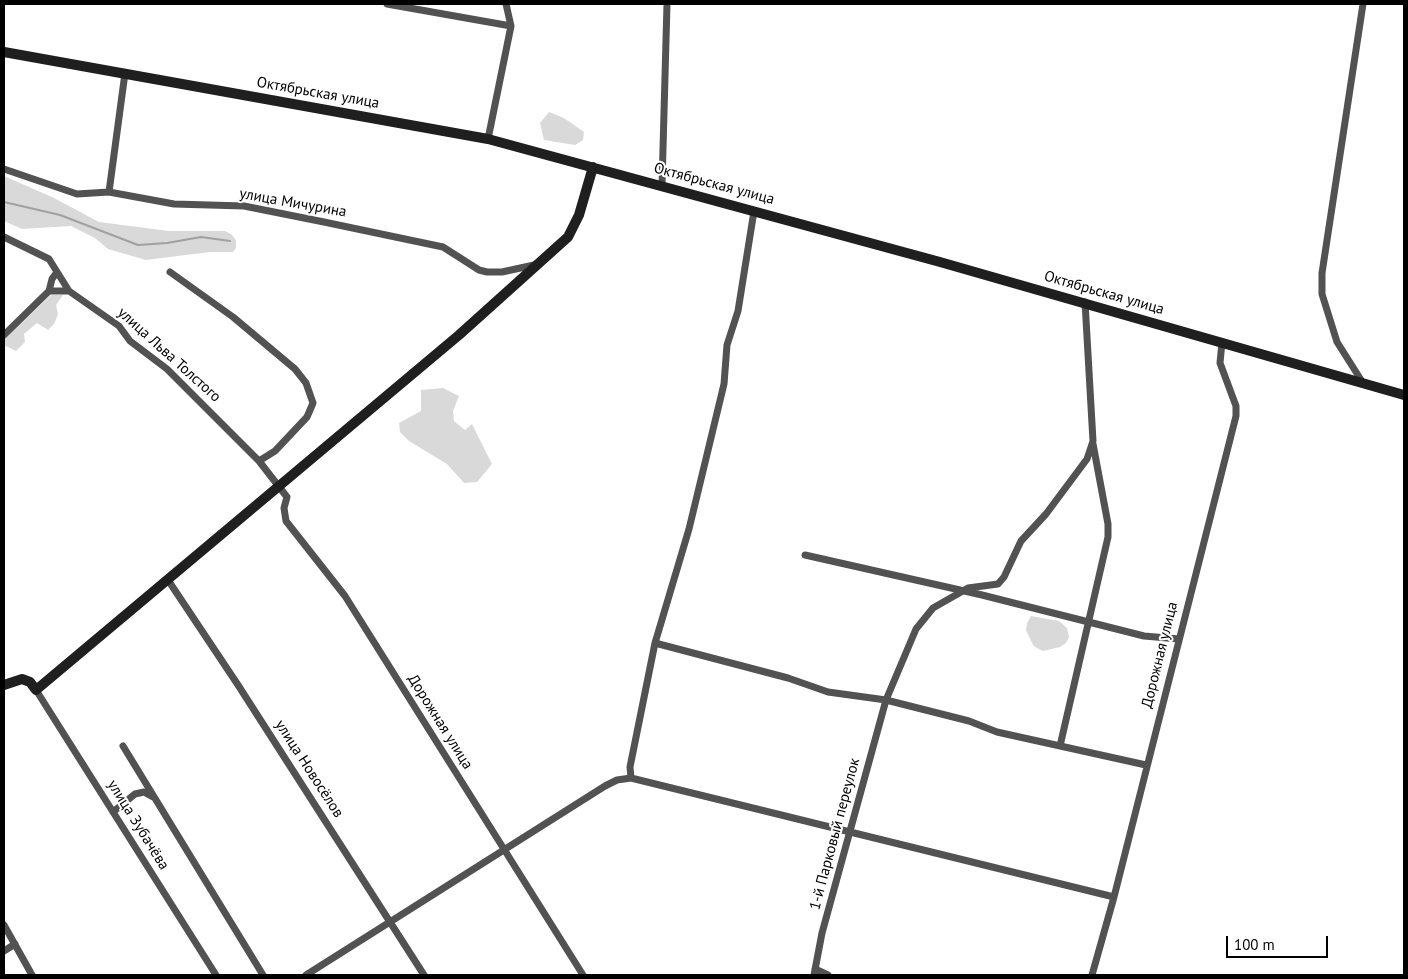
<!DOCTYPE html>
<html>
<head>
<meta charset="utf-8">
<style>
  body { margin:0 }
  #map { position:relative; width:1408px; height:979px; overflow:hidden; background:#fff; font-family:"PT Sans",sans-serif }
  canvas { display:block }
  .frame { position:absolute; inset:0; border:5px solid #000; pointer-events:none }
  .scale { position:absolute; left:1226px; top:936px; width:102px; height:22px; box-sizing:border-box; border:2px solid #000; border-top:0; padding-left:6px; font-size:15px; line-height:18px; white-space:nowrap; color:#000; -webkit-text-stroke:4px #fff; paint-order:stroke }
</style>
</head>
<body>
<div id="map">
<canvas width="1408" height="979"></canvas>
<div class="frame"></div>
<div class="scale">100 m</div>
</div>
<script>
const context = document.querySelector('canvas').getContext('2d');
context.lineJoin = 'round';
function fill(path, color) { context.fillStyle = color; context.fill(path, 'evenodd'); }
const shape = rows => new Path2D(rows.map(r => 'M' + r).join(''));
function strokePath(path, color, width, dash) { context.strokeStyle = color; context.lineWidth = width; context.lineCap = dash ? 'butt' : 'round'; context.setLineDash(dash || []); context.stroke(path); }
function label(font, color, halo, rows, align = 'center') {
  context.font = font + ' "PT Sans",sans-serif'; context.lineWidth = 4; context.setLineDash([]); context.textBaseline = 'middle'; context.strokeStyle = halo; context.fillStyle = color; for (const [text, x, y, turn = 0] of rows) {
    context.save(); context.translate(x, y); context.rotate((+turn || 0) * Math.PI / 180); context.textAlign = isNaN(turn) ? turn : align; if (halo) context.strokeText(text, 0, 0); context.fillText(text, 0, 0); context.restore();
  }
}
fill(shape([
  [549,112,564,118,584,132,583,140,575,145,544,140,540,123],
  [4,176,52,197,99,222,169,231,225,231,231,234,236,240,236,248,233,252,210,252,146,260,108,249,95,238,71,226,22,229,4,221],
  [51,295,63,295,56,305,58,314,54,324,48,330,37,323,24,334,25,342,16,351,4,345,4,340],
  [443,388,459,396,453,411,454,421,465,430,472,424,492,464,477,482,464,483,447,464,409,441,400,432,399,423,421,411,421,390],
  [1031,616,1059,621,1067,628,1069,637,1066,643,1060,647,1043,651,1037,648,1033,645,1026,630,1027,623]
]), '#d9d9d9');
strokePath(shape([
  [4,202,60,215,138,245,167,243,201,237,230,241]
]), '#a0a0a0', 2);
strokePath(shape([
  [387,4,511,26],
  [1363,4,1322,273,1322,294,1337,342,1363,383],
  [488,139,511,26,506,4],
  [4,169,77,194,109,192,174,204,244,206,324,222,443,247,479,270,487,272,502,272,534,265],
  [662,185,667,4],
  [109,192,125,73],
  [4,237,49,259,69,291],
  [170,272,233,317,295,369,306,383,313,403,307,417,275,451,259,461],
  [49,291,52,279,57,272],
  [4,335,49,291,69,291,119,326,130,341,167,369,259,461,287,497,284,508,286,521,345,596,583,975],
  [805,555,982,595,1144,636,1179,639],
  [168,580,238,685,424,975],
  [655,643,788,678,828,692,886,700,969,721,997,732,1146,765],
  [36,690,216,975],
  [123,746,263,975],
  [1060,746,1108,537,1108,524,1093,444],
  [631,778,630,767,655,643,689,529,724,384,727,345,738,311,754,211],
  [113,812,135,794,144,792,153,797],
  [4,925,32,975],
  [4,951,15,944],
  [815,969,828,975],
  [306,975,605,786,617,780,631,778,1114,897],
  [814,975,822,933,886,700,916,629,933,608,968,588,998,584,1004,577,1021,541,1046,514,1087,459,1093,441,1085,302],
  [1092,975,1114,897,1236,416,1236,406,1220,363,1222,342]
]), '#525252', 7);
strokePath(shape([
  [4,52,488,139,940,262,1404,395],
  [4,685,22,679,30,682,36,690,459,335,568,237,579,215,593,167]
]), '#1f1f1f', 10);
label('15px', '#000', '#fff', [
  ["Октябрьская улица",318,93,10],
  ["Октябрьская улица",714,184,15],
  ["улица Мичурина",293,203,10],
  ["Октябрьская улица",1104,293,16],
  ["улица Льва Толстого",169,355,42],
  ["Дорожная улица",1160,655,-76],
  ["Дорожная улица",440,722,58],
  ["улица Новосёлов",309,769,57],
  ["улица Зубачёва",138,825,58],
  ["1-й Парковый переулок",835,834,-75]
]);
</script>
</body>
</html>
